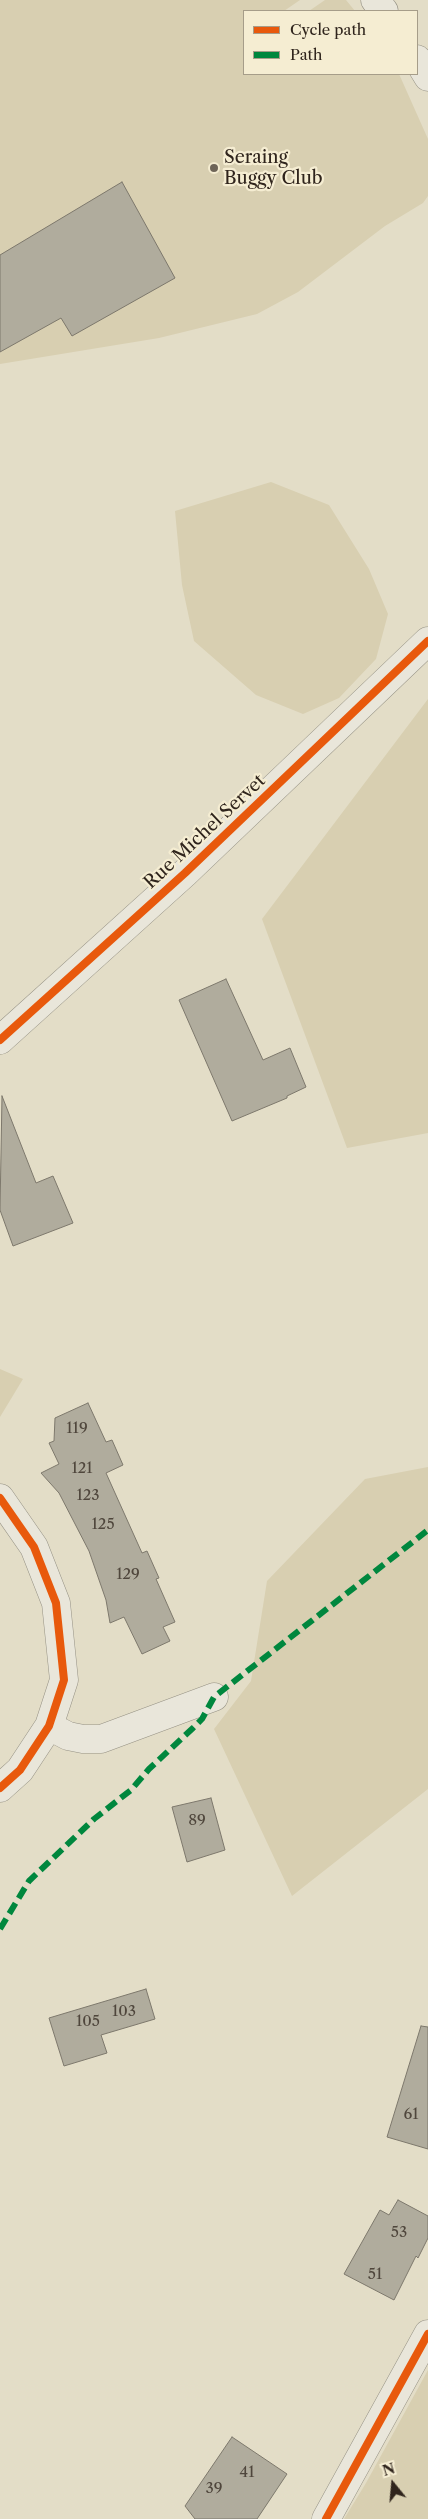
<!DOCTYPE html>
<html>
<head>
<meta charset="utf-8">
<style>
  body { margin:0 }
  #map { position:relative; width:428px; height:2519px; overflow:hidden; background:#e3ddc7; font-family:"Libre Caslon Text",serif }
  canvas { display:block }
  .legend { position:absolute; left:243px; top:10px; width:175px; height:65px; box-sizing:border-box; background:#f5edd2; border:1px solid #a69d89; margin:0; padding:6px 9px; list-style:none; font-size:15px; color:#2f241c }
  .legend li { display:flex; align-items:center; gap:10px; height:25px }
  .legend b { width:25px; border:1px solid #a69d89 }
  .north { position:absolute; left:368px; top:2459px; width:50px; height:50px; -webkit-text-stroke:4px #f5edd2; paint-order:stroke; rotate:343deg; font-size:14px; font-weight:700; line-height:20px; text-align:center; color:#2f241c }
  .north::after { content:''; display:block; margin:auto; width:18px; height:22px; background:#2f241c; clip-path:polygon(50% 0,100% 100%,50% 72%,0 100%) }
</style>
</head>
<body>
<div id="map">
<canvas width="428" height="2519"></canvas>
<ul class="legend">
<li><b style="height:6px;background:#e8590c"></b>Cycle path</li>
<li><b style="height:6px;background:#00873e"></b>Path</li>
</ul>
<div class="north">N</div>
</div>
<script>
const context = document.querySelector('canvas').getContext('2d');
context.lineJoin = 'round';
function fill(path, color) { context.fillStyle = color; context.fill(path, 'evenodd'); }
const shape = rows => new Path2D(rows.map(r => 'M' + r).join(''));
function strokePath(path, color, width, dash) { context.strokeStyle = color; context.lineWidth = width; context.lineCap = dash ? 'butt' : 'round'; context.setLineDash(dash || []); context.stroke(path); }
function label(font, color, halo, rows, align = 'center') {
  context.font = font + ' "Libre Caslon Text",serif'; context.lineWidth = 4.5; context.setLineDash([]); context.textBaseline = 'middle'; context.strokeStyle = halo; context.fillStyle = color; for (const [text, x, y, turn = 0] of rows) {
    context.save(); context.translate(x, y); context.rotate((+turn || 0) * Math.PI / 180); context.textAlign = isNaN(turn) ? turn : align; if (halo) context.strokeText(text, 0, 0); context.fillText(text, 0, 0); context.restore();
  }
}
fill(shape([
  [0,0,300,0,284,11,244,11,244,74,399,74,428,139,428,196,423,203,385,226,298,292,257,314,159,338,0,364],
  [325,0,346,0,355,11,309,11],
  [271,482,329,505,369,569,388,614,376,659,339,698,303,714,256,695,194,641,182,585,175,511],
  [428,699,428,1133,347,1148,262,919],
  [0,1369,23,1379,0,1417],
  [428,1467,428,1789,292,1896,214,1729,251,1681,267,1581,365,1479],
  [428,2370,428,2519,344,2519,366,2483]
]), '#d8cfb1');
const building = shape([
  [122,182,175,278,72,336,61,318,0,352,0,255,122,182],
  [226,979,263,1060,290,1048,306,1087,287,1096,287,1098,232,1121,179,1000,226,979],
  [2,1096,36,1183,53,1176,73,1223,13,1246,0,1210,2,1096],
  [88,1403,106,1442,112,1440,123,1465,106,1473,142,1553,147,1551,159,1578,156,1579,175,1622,163,1627,170,1641,142,1654,124,1617,110,1623,106,1600,89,1551,59,1493,41,1473,59,1464,49,1443,54,1441,55,1418,88,1403],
  [211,1798,225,1850,187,1862,172,1807,211,1798],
  [146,1989,155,2019,101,2035,107,2053,64,2066,49,2018,146,1989],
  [421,2026,428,2027,428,2149,387,2137,421,2026],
  [398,2200,428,2216,428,2238,418,2258,416,2256,394,2300,344,2274,380,2210,389,2215,398,2200],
  [232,2437,287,2474,257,2519,195,2519,185,2506,232,2437]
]);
fill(building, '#b0ac9d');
strokePath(building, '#7d786c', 1);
const minor = shape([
  [375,0,384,11],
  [417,59,428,77],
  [0,1040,185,873,428,641],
  [0,1498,34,1547,56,1603,64,1680,49,1726,20,1770,0,1788],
  [49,1726,68,1736,83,1739,101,1739,214,1697],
  [326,2519,428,2334]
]);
strokePath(minor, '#959184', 29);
strokePath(minor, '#e9e6da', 28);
strokePath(shape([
  [0,1929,29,1881,94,1819,131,1790,149,1769,193,1728,202,1719,214,1697,428,1530]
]), '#00873e', 6, [12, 6]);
strokePath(shape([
  [0,1040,185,873,428,641],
  [0,1498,34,1547,56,1603,64,1680,49,1726,20,1770,0,1788],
  [326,2519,428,2334]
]), '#e8590c', 8);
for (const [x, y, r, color] of [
  [214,168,5,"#6e6558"]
]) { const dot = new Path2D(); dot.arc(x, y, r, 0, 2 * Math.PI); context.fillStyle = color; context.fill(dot); strokePath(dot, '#f5edd2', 2); }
label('15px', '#4f463c', null, [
  ["119",77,1429],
  ["121",82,1469],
  ["123",88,1496],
  ["125",103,1525],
  ["129",128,1575],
  ["89",197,1821],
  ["103",124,2012],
  ["105",88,2022],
  ["61",411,2115],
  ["53",399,2233],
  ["51",375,2275],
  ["41",247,2473],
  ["39",214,2489]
]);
label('18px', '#2f241c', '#f5edd2', [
  ["Seraing",224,158],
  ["Buggy Club",224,179]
], 'left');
label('18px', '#2f241c', '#f5edd2', [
  ["Rue Michel Servet",205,832,-43]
]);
</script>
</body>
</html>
